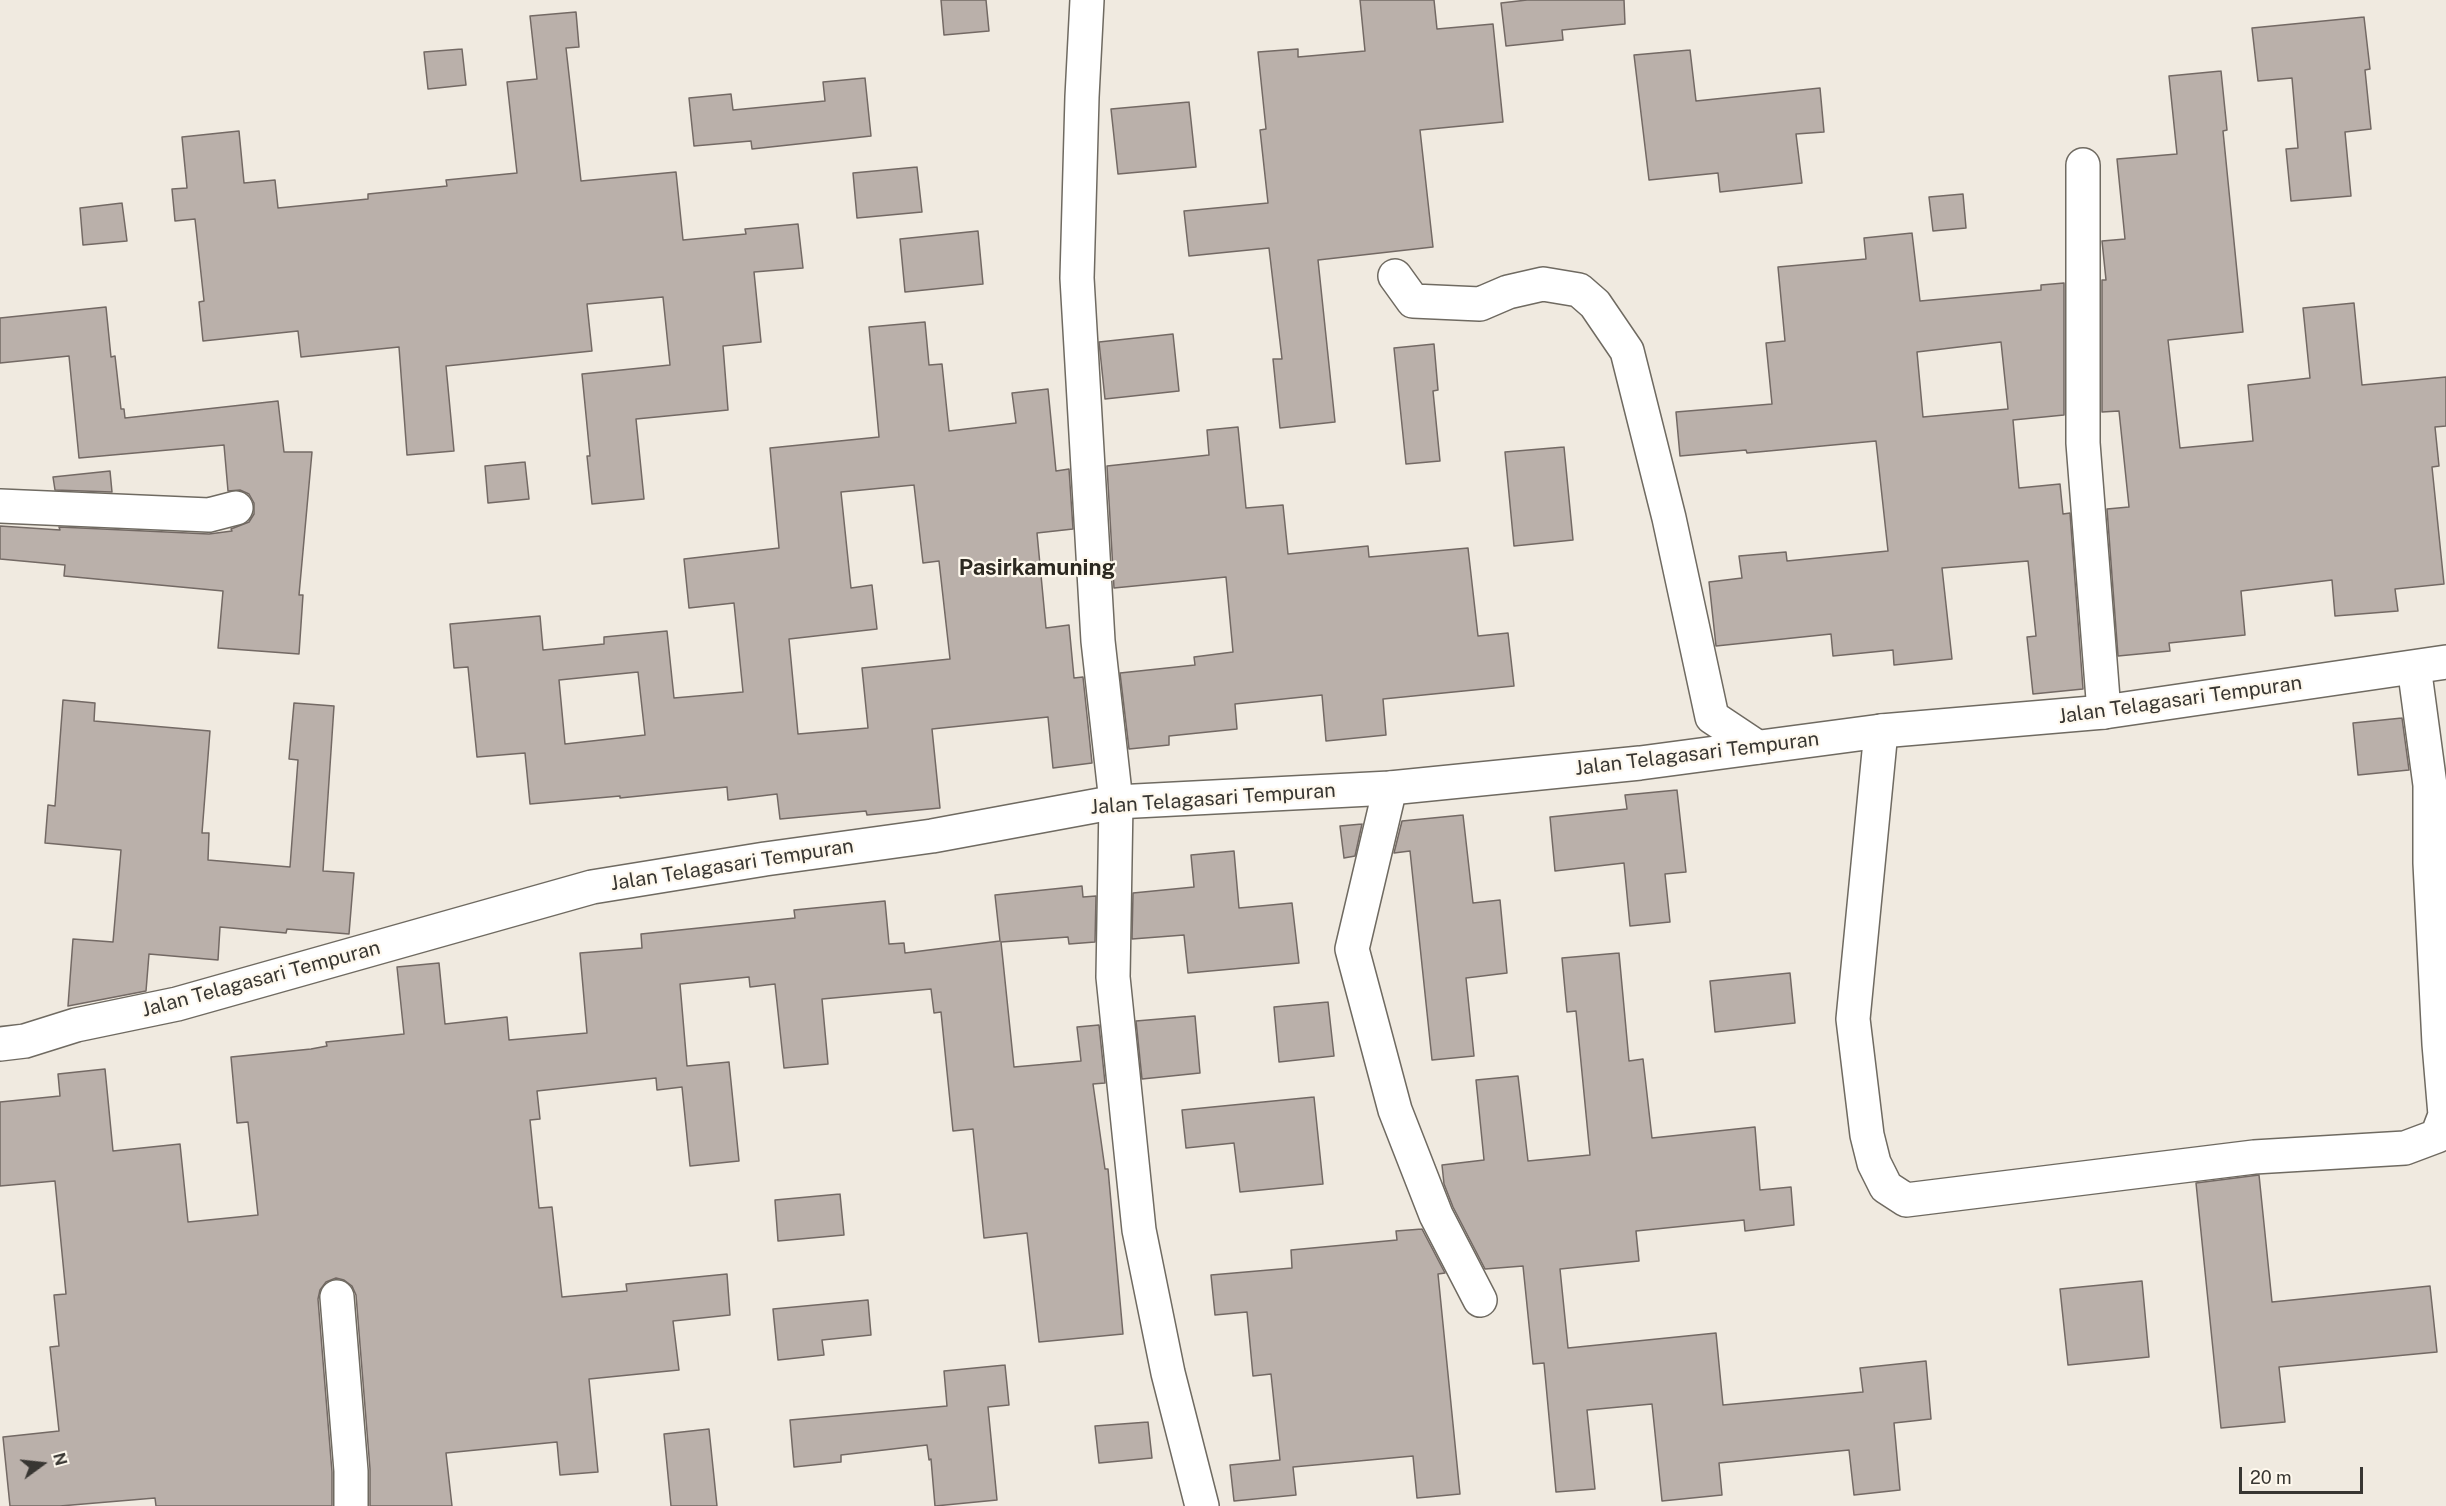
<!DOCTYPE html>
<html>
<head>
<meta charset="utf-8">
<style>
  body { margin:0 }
  #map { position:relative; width:2446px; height:1506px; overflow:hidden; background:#f0eae0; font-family:"Public Sans",sans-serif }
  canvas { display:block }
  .north { position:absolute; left:12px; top:1434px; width:60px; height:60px; -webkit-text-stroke:4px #fef8ed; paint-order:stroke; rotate:75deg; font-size:16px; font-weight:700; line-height:24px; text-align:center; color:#383632 }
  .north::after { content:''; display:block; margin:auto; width:21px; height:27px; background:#383632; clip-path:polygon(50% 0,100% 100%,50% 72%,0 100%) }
  .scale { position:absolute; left:2239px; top:1467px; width:124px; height:27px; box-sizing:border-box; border:3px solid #383632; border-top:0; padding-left:8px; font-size:18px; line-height:21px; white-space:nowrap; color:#383632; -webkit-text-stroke:4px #fef8ed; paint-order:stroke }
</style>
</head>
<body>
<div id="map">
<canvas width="2446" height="1506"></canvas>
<div class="north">N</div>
<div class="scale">20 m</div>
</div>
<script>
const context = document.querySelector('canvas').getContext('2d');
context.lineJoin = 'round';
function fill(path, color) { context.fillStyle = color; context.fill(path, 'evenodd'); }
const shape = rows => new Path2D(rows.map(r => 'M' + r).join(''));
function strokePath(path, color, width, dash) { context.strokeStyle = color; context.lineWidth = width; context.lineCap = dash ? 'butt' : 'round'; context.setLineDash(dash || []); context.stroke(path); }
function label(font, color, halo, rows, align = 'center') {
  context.font = font + ' "Public Sans",sans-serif'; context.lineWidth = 4.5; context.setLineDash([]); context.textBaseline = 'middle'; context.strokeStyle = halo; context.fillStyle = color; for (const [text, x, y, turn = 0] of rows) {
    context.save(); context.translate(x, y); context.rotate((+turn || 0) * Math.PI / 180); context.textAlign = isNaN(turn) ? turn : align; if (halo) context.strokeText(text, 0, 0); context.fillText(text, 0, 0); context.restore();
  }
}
const building = shape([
  [941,0,986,0,989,31,944,35,941,0],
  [1360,0,1434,0,1437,29,1493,24,1503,122,1420,130,1433,247,1318,260,1335,422,1280,428,1273,359,1282,359,1269,248,1189,256,1184,211,1268,203,1260,130,1266,129,1258,52,1298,49,1298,57,1365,51,1360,0],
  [1527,0,1624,0,1625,24,1562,30,1563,40,1506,46,1501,3,1527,0],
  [576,12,579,47,566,48,581,181,676,172,683,240,746,234,745,229,798,224,803,268,754,272,761,342,723,346,728,410,636,419,644,499,592,504,587,456,590,456,582,374,670,365,663,297,587,304,592,351,446,366,454,451,407,455,399,347,301,357,298,331,203,341,199,302,204,301,195,219,175,221,172,189,187,188,182,137,239,131,244,183,275,180,278,208,368,199,368,194,447,186,446,180,517,173,507,82,537,79,530,16,576,12],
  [2364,17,2370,69,2365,70,2371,129,2345,132,2351,196,2291,201,2286,149,2298,148,2292,78,2258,81,2252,28,2364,17],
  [462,49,466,85,428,89,424,52,462,49],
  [1690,50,1696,101,1820,88,1824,132,1796,134,1802,183,1720,192,1718,173,1649,180,1634,55,1690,50],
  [2221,71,2227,130,2223,131,2243,332,2168,340,2180,448,2253,441,2248,385,2310,378,2303,308,2354,303,2362,385,2446,377,2446,426,2435,427,2439,466,2432,467,2444,584,2395,589,2398,611,2335,616,2332,580,2241,591,2245,635,2169,643,2170,651,2118,656,2107,509,2129,507,2119,411,2102,412,2102,280,2106,280,2102,241,2125,239,2117,159,2177,154,2169,76,2221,71],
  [865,78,871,136,752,149,751,141,694,146,689,98,731,94,733,110,825,101,823,82,865,78],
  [1189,102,1196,167,1118,174,1111,109,1189,102],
  [917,167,922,212,857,218,853,173,917,167],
  [1963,194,1966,228,1933,231,1929,197,1963,194],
  [122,203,127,241,83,245,80,208,122,203],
  [978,231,983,284,905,292,900,239,978,231],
  [1912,233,1920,301,2041,290,2041,285,2064,283,2064,415,2013,420,2019,488,2060,484,2063,514,2070,513,2083,689,2033,694,2027,637,2036,636,2028,561,1942,568,1952,659,1894,665,1893,650,1833,656,1831,634,1716,646,1709,582,1742,578,1739,556,1786,552,1787,561,1888,551,1876,441,1747,453,1746,450,1680,456,1676,412,1772,404,1766,343,1785,341,1778,267,1866,259,1864,238,1912,233],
  [2001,342,2008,409,1923,417,1917,352,2001,342],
  [106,307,111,357,115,356,121,409,124,409,125,418,278,401,284,452,312,452,299,595,303,595,299,654,218,648,223,591,64,576,65,565,0,559,0,526,60,530,59,527,209,534,232,531,231,529,249,522,254,514,254,503,249,494,240,490,228,491,224,445,79,458,69,356,0,363,0,318,106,307],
  [925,322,929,365,942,364,949,431,1016,423,1012,393,1048,389,1056,471,1069,469,1073,529,1037,533,1046,628,1069,625,1074,678,1083,677,1092,763,1053,768,1048,717,932,729,940,808,867,815,866,811,780,819,777,794,728,800,727,787,620,798,620,796,530,804,525,753,477,757,468,667,454,668,450,624,540,616,543,650,604,644,604,637,667,631,674,698,743,692,734,603,689,608,684,559,779,548,770,448,879,437,869,327,925,322],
  [914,485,923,563,939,561,950,659,862,668,868,728,798,734,789,639,877,629,872,585,851,588,841,492,914,485],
  [638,672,645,735,565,744,559,680,638,672],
  [1173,334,1179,391,1105,399,1099,342,1173,334],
  [1434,344,1438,390,1433,391,1440,461,1406,464,1394,348,1434,344],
  [1238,427,1246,508,1283,505,1288,554,1368,546,1369,557,1468,548,1478,636,1508,633,1514,686,1383,699,1386,735,1326,741,1322,695,1235,704,1237,729,1169,736,1169,745,1129,749,1120,673,1195,665,1194,657,1233,652,1226,577,1114,588,1107,466,1209,455,1207,430,1238,427],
  [1564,447,1573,540,1514,546,1505,452,1564,447],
  [525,462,529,499,488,503,485,466,525,462],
  [110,471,112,492,55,490,53,477,110,471],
  [63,700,95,703,94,721,210,731,202,833,209,833,208,860,290,867,298,760,289,759,294,703,334,706,323,871,354,873,349,934,287,929,286,933,220,927,218,960,149,954,146,991,68,1006,73,939,113,942,121,850,45,843,48,805,55,806,63,700],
  [2402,718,2409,770,2358,775,2353,723,2402,718],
  [1677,790,1686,872,1665,874,1670,922,1630,926,1624,863,1555,871,1550,817,1627,809,1625,795,1677,790],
  [1463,815,1473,903,1500,900,1507,973,1466,978,1474,1056,1432,1060,1410,851,1394,853,1402,821,1463,815],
  [1362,824,1355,856,1344,858,1340,826,1362,824],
  [1234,851,1239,908,1292,903,1299,963,1188,973,1184,935,1132,939,1133,893,1194,887,1191,855,1234,851],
  [1082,886,1083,897,1096,896,1095,942,1069,944,1068,937,1001,942,1014,1067,1081,1061,1077,1027,1099,1025,1105,1083,1093,1084,1105,1169,1108,1169,1123,1334,1039,1342,1027,1233,984,1238,973,1129,953,1131,941,1012,934,1013,931,989,822,999,828,1064,784,1068,775,984,750,987,749,977,680,984,687,1066,729,1062,739,1161,690,1166,682,1087,657,1090,656,1078,537,1091,540,1119,530,1120,539,1208,552,1207,562,1297,627,1291,626,1284,727,1274,730,1315,673,1321,679,1370,589,1379,598,1472,560,1475,557,1442,446,1453,452,1506,370,1506,370,1469,356,1295,352,1286,344,1280,336,1278,326,1282,320,1290,318,1299,332,1472,332,1506,156,1506,155,1498,60,1506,10,1506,3,1437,59,1431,50,1347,59,1346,54,1295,66,1294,55,1181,0,1186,0,1102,60,1096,58,1074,105,1069,113,1151,180,1144,188,1222,258,1215,248,1122,237,1123,231,1057,311,1049,327,1046,326,1042,404,1034,397,967,439,963,445,1024,507,1017,509,1040,587,1033,580,953,642,948,641,934,795,918,794,910,885,901,889,944,904,943,905,953,1000,941,995,895,1082,886],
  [1619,953,1629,1061,1643,1059,1652,1138,1755,1127,1760,1190,1791,1187,1794,1225,1745,1231,1744,1220,1636,1231,1639,1261,1560,1269,1568,1348,1716,1333,1723,1405,1863,1392,1860,1368,1926,1361,1931,1419,1894,1423,1900,1490,1854,1495,1849,1450,1719,1463,1722,1495,1662,1501,1652,1404,1587,1410,1595,1489,1556,1492,1544,1363,1533,1364,1523,1266,1485,1269,1453,1207,1444,1184,1442,1165,1484,1160,1476,1080,1518,1076,1528,1161,1590,1155,1576,1011,1567,1012,1562,958,1619,953],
  [1790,973,1795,1023,1715,1032,1710,981,1790,973],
  [1328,1002,1334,1056,1279,1062,1274,1007,1328,1002],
  [1195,1016,1200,1073,1142,1079,1136,1021,1195,1016],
  [1314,1097,1323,1184,1240,1192,1234,1143,1186,1148,1182,1110,1314,1097],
  [2259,1175,2272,1302,2430,1286,2437,1352,2279,1367,2285,1422,2221,1428,2196,1183,2259,1175],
  [840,1194,844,1235,778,1241,775,1200,840,1194],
  [1422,1229,1445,1273,1438,1274,1460,1494,1417,1498,1413,1456,1293,1467,1296,1495,1234,1501,1230,1465,1280,1460,1271,1374,1253,1376,1247,1312,1215,1315,1211,1275,1292,1268,1291,1250,1397,1240,1396,1231,1422,1229],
  [2142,1281,2149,1357,2068,1365,2060,1289,2142,1281],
  [868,1300,871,1335,822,1340,824,1355,778,1360,773,1309,868,1300],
  [1005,1365,1009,1405,988,1407,997,1500,935,1506,931,1459,929,1460,927,1445,841,1455,841,1462,794,1467,790,1420,947,1406,944,1371,1005,1365],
  [1148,1422,1152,1458,1099,1463,1095,1426,1148,1422],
  [709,1429,717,1506,671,1506,664,1434,709,1429]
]);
fill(building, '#bab0aa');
strokePath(building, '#736964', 1.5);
const minor = shape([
  [1087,0,1082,97,1077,278,1098,641,1116,802,1113,977,1139,1230,1168,1373,1202,1506],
  [2083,165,2083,443,2104,712],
  [1395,276,1413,301,1480,304,1508,292,1543,284,1579,290,1595,304,1627,351,1669,518,1712,717,1757,747],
  [0,506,209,515,236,508],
  [1881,731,1853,1019,1867,1135,1874,1163,1886,1187,1906,1200,2254,1157,2405,1148,2437,1136,2445,1115,2439,1044,2430,863,2430,785,2416,681],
  [1390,788,1352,949,1395,1110,1436,1215,1480,1300],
  [337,1297,351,1471,351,1506]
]);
const tertiary = shape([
  [0,1044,25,1041,76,1025,177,1004,592,887,765,859,932,836,1116,802,1390,788,1640,763,1881,731,2104,712,2446,662]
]);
strokePath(minor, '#6f6a61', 36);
strokePath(tertiary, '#6f6a61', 36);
strokePath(minor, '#fff', 33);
strokePath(tertiary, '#fff', 33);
label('20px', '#383632', '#fef8ed', [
  ["Jalan Telagasari Tempuran",2180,700,-8],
  ["Jalan Telagasari Tempuran",1697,754,-7],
  ["Jalan Telagasari Tempuran",1213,799,-4],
  ["Jalan Telagasari Tempuran",732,865,-9],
  ["Jalan Telagasari Tempuran",261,979,-15]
]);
label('bold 22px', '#2d2921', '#fef8ed', [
  ["Pasirkamuning",1037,568]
]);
</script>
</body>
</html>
